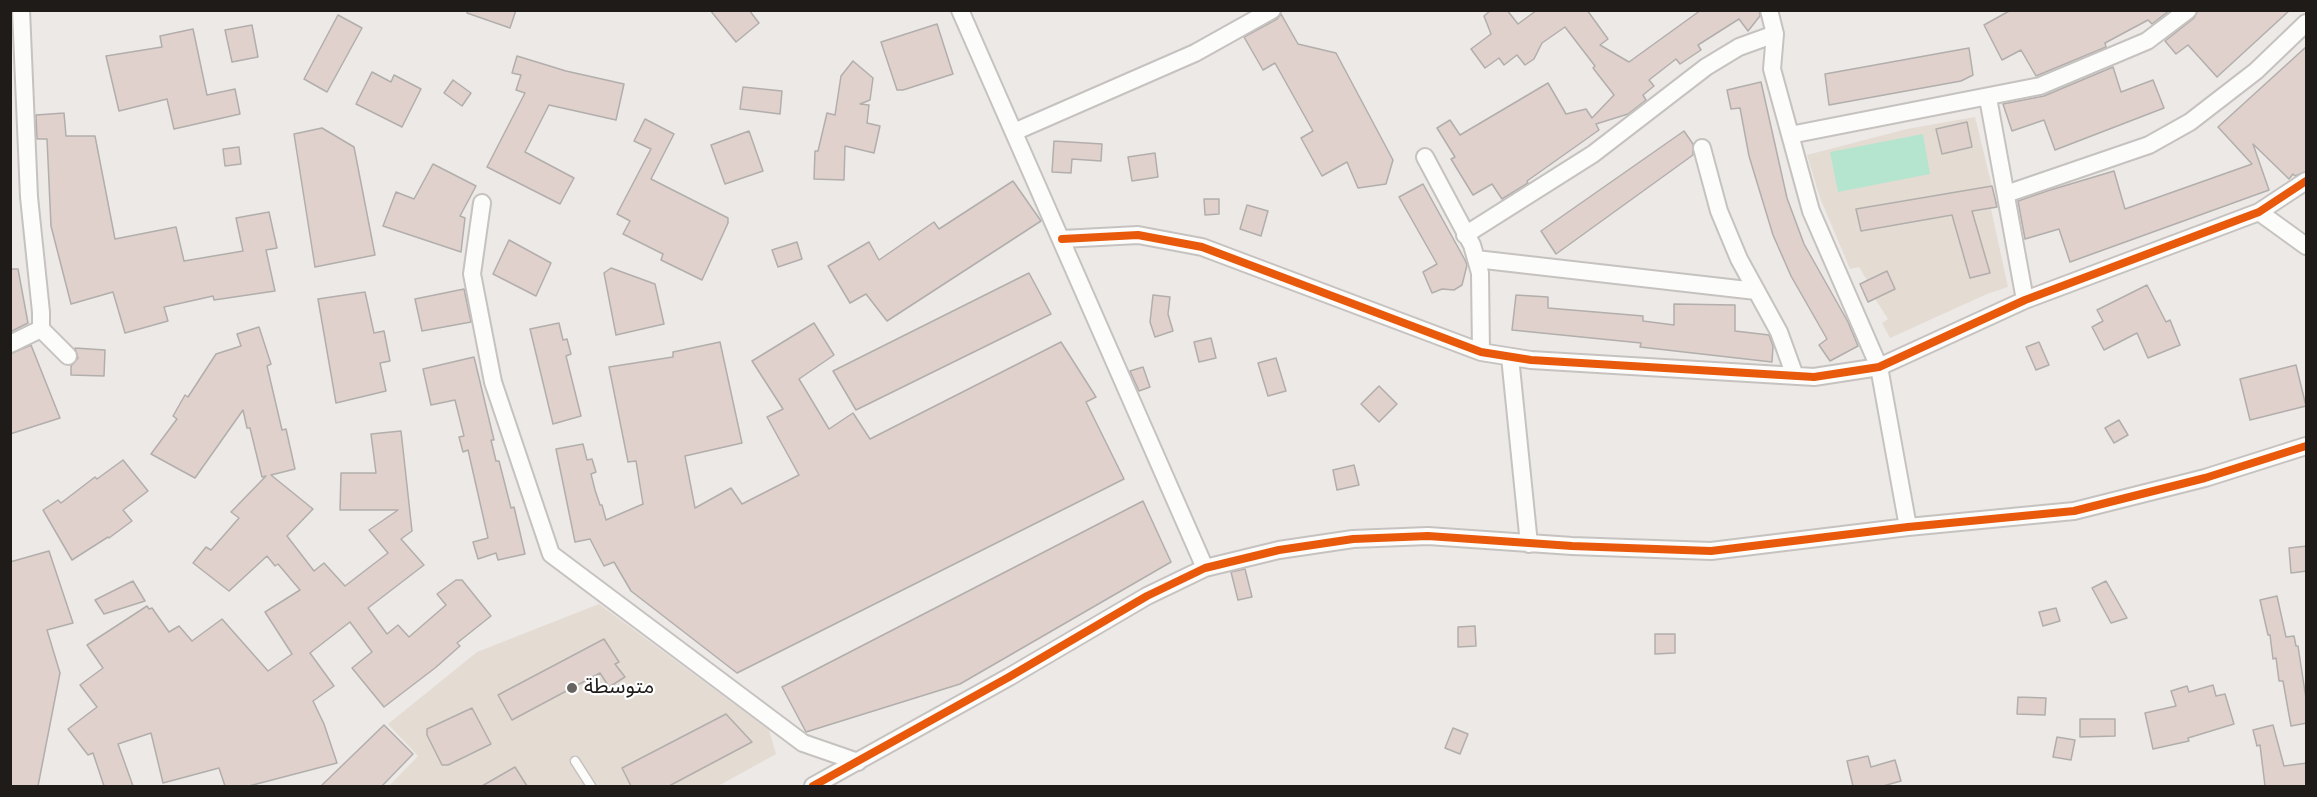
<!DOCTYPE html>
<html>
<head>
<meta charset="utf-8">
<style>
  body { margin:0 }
  #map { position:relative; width:2317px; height:797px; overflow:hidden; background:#ece9e6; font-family:Jost,sans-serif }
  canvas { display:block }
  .frame { position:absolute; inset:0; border:12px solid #1e1b19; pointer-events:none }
</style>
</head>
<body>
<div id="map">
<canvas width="2317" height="797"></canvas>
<div class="frame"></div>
</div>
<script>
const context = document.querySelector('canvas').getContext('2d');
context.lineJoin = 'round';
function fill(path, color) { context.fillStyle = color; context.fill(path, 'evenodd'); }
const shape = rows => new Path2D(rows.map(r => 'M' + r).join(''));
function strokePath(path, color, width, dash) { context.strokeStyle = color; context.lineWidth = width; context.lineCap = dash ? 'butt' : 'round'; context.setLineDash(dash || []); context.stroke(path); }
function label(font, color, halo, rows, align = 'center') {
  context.font = font + ' Jost,"Noto Sans Arabic",sans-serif'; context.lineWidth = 4.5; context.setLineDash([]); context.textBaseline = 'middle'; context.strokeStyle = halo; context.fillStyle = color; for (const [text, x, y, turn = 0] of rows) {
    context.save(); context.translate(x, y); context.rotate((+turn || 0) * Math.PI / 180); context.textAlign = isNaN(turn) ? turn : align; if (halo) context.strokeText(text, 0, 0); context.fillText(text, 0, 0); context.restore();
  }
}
fill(shape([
  [1975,117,1997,207,1991,209,2008,287,1987,294,1890,338,1882,323,1888,319,1874,297,1876,296,1859,267,1850,269,1820,198,1807,155,1907,129],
  [599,604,769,730,776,754,718,786,389,786,418,756,388,724,477,652]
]), '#e4dbd3');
fill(shape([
  [1923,134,1930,174,1838,192,1830,152]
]), '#b5e5ce');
const building = shape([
  [468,10,516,10,510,28,467,13,468,10],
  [710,10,749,10,759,23,736,42,710,10],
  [1491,10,1507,10,1518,24,1537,10,1587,10,1608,39,1600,45,1629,62,1701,10,1759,10,1760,16,1748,31,1739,19,1698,45,1701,50,1680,64,1676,59,1649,80,1654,86,1643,95,1646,100,1628,114,1596,124,1599,130,1527,181,1528,183,1502,199,1492,184,1473,195,1451,159,1455,157,1437,128,1450,120,1460,135,1548,83,1566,114,1586,109,1592,118,1614,95,1593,68,1595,66,1565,27,1542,43,1534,59,1525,65,1517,55,1504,65,1499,58,1485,68,1471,49,1491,34,1484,16,1491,10],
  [2011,10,2170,10,2152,24,2148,20,2105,43,2106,47,2036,76,2021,50,2002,60,1984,25,2011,10],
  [2198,10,2290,10,2217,77,2188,45,2176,54,2165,41,2194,18,2198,10],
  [1281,14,1298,44,1336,53,1393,160,1386,184,1358,188,1347,162,1322,176,1301,138,1313,131,1275,63,1263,70,1244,37,1277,19,1281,14],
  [338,15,362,28,327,92,304,79,338,15],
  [937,24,953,74,903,90,897,90,881,42,937,24],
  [252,25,258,57,232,62,225,30,252,25],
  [193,29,207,95,235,89,240,114,174,129,167,99,119,111,106,56,162,47,160,36,193,29],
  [2307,46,2307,171,2295,176,2293,174,2289,179,2253,144,2269,190,2070,262,2059,229,2025,239,2018,201,2047,191,2114,171,2125,209,2252,164,2218,127,2307,46],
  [1969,48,1973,75,1961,81,1829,105,1825,74,1969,48],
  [517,56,566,71,624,84,616,120,549,105,525,152,574,178,560,204,487,167,525,93,516,90,521,75,512,73,517,56],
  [853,61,873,78,870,100,860,104,869,105,867,123,880,126,874,153,845,146,844,180,814,179,815,151,818,151,827,113,835,115,841,76,853,61],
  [2113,67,2121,92,2153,80,2164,108,2055,150,2044,120,2012,131,2003,104,2044,96,2113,67],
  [372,72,391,82,394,75,421,89,402,127,356,104,372,72],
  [453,80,471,93,462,106,444,93,453,80],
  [1761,82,1787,198,1804,244,1848,322,1858,346,1830,361,1819,345,1827,339,1791,276,1773,235,1749,156,1740,108,1731,109,1727,90,1761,82],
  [743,87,782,91,780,114,740,109,743,87],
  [64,113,66,136,95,136,115,239,176,227,184,261,243,251,236,218,269,212,277,248,266,250,275,291,214,300,213,296,164,307,168,321,125,333,113,292,71,304,51,226,47,139,37,139,36,115,64,113],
  [645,119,674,134,651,179,728,218,728,223,702,280,661,260,663,254,623,234,630,221,617,214,651,149,634,141,645,119],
  [1967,122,1972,147,1942,154,1936,129,1967,122],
  [322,128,354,147,375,255,315,267,294,134,322,128],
  [749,131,763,171,725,184,711,145,749,131],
  [1684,131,1693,144,1693,155,1556,254,1541,231,1684,131],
  [1054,141,1102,144,1101,161,1072,159,1071,173,1052,172,1054,141],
  [239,147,241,164,225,166,223,149,239,147],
  [1155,153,1158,177,1132,181,1128,157,1155,153],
  [433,164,476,186,460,216,465,218,461,252,383,226,396,192,414,199,433,164],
  [1013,181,1041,221,887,321,866,294,850,303,828,266,869,242,879,260,934,222,939,229,1013,181],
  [1423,184,1465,260,1467,265,1462,285,1454,290,1442,289,1432,293,1423,272,1437,264,1399,197,1423,184],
  [1992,186,1997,207,1972,211,1990,273,1970,278,1952,215,1861,231,1856,209,1992,186],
  [1204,199,1219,199,1219,214,1205,215,1204,199],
  [1247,205,1268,211,1261,236,1240,229,1247,205],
  [509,240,551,263,536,296,493,274,509,240],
  [797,242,802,259,778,267,772,250,797,242],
  [611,268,655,284,664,324,616,335,604,273,611,268],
  [10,269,18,269,28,323,10,332,10,269],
  [1887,271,1895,289,1868,302,1860,284,1887,271],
  [1029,273,1051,314,856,410,833,371,1029,273],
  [2147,285,2166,322,2170,320,2180,345,2148,358,2137,333,2104,350,2092,327,2103,321,2097,310,2147,285],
  [464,289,471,322,422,331,415,299,464,289],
  [365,292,374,333,384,331,390,361,380,363,386,391,336,403,318,299,365,292],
  [1153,295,1170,297,1168,314,1173,331,1155,337,1150,322,1153,295],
  [1516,295,1548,297,1548,308,1643,316,1643,321,1674,325,1674,304,1735,305,1735,331,1769,335,1773,346,1772,362,1640,347,1641,343,1512,330,1516,295],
  [559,323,563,340,567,339,571,354,566,356,581,416,553,424,530,329,559,323],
  [814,323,834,355,799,379,829,429,853,413,870,439,1061,342,1096,397,1086,402,1124,479,737,673,631,591,614,562,604,566,590,539,575,542,556,449,583,444,587,460,592,459,596,472,591,474,595,490,600,505,602,505,606,520,643,504,636,461,628,462,609,367,673,357,673,352,720,342,742,443,685,456,695,508,731,488,742,504,799,475,767,417,783,409,752,361,814,323],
  [259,327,271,364,267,366,282,430,286,429,295,469,271,475,313,509,287,536,314,571,324,563,345,586,388,553,369,530,398,510,340,510,341,473,376,473,371,434,401,431,412,531,401,539,424,565,368,608,387,634,398,625,409,637,446,605,437,594,456,580,462,580,491,616,457,643,460,646,435,668,384,707,352,668,372,652,350,622,310,653,334,686,313,701,324,724,337,763,249,786,225,786,219,768,163,783,151,733,118,744,133,786,104,786,93,753,88,755,68,729,97,707,80,685,103,668,87,645,147,606,149,609,152,608,169,632,179,626,192,641,222,619,268,671,292,654,265,612,300,590,278,564,275,566,267,556,229,591,193,563,206,547,211,550,239,518,231,512,266,476,262,477,250,428,247,428,243,410,195,478,151,454,177,419,173,416,185,395,188,397,216,354,241,346,237,334,259,327],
  [1211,338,1216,358,1199,362,1194,342,1211,338],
  [2039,342,2049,365,2036,370,2026,347,2039,342],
  [31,345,60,418,10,434,10,354,31,345],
  [75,348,105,350,104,376,71,375,71,366,78,358,75,348],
  [474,357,494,440,491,440,496,461,499,461,511,508,514,507,525,554,498,560,496,553,478,559,473,542,488,538,468,450,463,452,459,437,464,436,455,400,431,405,423,369,474,357],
  [1276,358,1286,391,1268,396,1258,363,1276,358],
  [2296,365,2306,406,2250,420,2240,379,2296,365],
  [1143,367,1150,387,1139,391,1130,371,1143,367],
  [1379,386,1397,404,1379,422,1361,404,1379,386],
  [2119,420,2128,435,2114,443,2105,428,2119,420],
  [123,460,148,491,123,510,132,521,109,538,108,537,72,560,43,510,58,500,61,503,95,477,97,479,123,460],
  [1354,465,1359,485,1337,490,1333,470,1354,465],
  [1143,501,1171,562,960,684,806,732,782,687,1143,501],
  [2307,546,2307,571,2291,573,2289,548,2307,546],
  [49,551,73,623,47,630,60,673,38,786,10,786,10,562,49,551],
  [1245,569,1252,597,1238,600,1231,572,1245,569],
  [133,581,145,601,104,614,95,600,133,581],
  [2106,581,2127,618,2111,623,2092,588,2106,581],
  [2277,596,2286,637,2294,636,2296,646,2298,646,2307,705,2307,723,2291,726,2283,681,2279,681,2276,658,2273,659,2270,635,2268,635,2260,600,2277,596],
  [2056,608,2060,621,2043,626,2039,612,2056,608],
  [1475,626,1476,646,1458,647,1458,627,1475,626],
  [1655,634,1675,634,1675,653,1655,654,1655,634],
  [604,639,619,662,615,664,625,677,609,687,600,673,512,720,498,695,604,639],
  [2213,685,2216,696,2225,694,2234,724,2188,738,2189,741,2153,749,2145,713,2176,706,2171,691,2187,686,2189,692,2213,685],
  [2018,697,2046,698,2045,715,2017,714,2018,697],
  [472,708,491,744,448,765,442,765,427,735,427,729,472,708],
  [726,714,752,742,669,786,631,786,622,768,726,714],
  [2080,719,2115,719,2115,736,2080,737,2080,719],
  [384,725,413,754,382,786,321,786,384,725],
  [2273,725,2284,766,2307,763,2307,786,2265,786,2260,745,2257,746,2253,730,2273,725],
  [1453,728,1468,734,1460,754,1445,748,1453,728],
  [2057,737,2075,740,2071,760,2053,757,2057,737],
  [1868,756,1871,767,1895,760,1901,781,1883,786,1853,786,1847,761,1868,756],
  [515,767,527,786,482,786,515,767]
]);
fill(building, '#e0d1cc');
strokePath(building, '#b1aeac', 1.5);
const lane = shape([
  [575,761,591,786]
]);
const street = shape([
  [960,10,1205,568],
  [1769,10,1775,34,1772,69,1811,211,1879,367,1908,527],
  [1988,98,2025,300],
  [1014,132,1195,53,1272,10],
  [1790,135,2040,86,2147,41,2188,10],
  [1702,148,1719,211,1739,259,1779,332,1795,376],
  [1425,157,1472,245,1480,273,1481,352],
  [2006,194,2149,145,2190,122,2256,71,2306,23],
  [482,203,472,274,493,382,551,554,803,743,858,762],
  [2259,212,2306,246],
  [1465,235,1593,154,1706,67,1739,47,1775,34],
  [1062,239,1138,235,1202,247,1481,352,1531,360,1814,377,1879,367,2025,300,2259,212,2306,181],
  [1476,259,1756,291],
  [41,329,68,356],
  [10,344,41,329,41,312,29,197,21,10],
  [1510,357,1529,544],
  [813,786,1009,677,1147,596,1205,568,1279,550,1353,539,1428,536,1572,546,1711,551,1908,527,2074,511,2205,478,2306,446]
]);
strokePath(lane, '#c6c2c0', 11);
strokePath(street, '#c6c2c0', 20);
strokePath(lane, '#fcfcfb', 8);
strokePath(street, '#fcfcfb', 16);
strokePath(shape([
  [1062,239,1138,235,1202,247,1481,352,1531,360,1814,377,1879,367,2025,300,2259,212,2306,181],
  [813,786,1009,677,1147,596,1205,568,1279,550,1353,539,1428,536,1572,546,1711,551,1908,527,2074,511,2205,478,2306,446]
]), '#e8590c', 8);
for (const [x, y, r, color] of [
  [572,688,6,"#666361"]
]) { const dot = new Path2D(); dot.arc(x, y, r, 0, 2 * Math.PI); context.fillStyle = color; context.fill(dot); strokePath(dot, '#fff', 2); }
label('21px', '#1e1b19', '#fff', [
  ["متوسطة",584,688]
], 'left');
</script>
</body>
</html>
